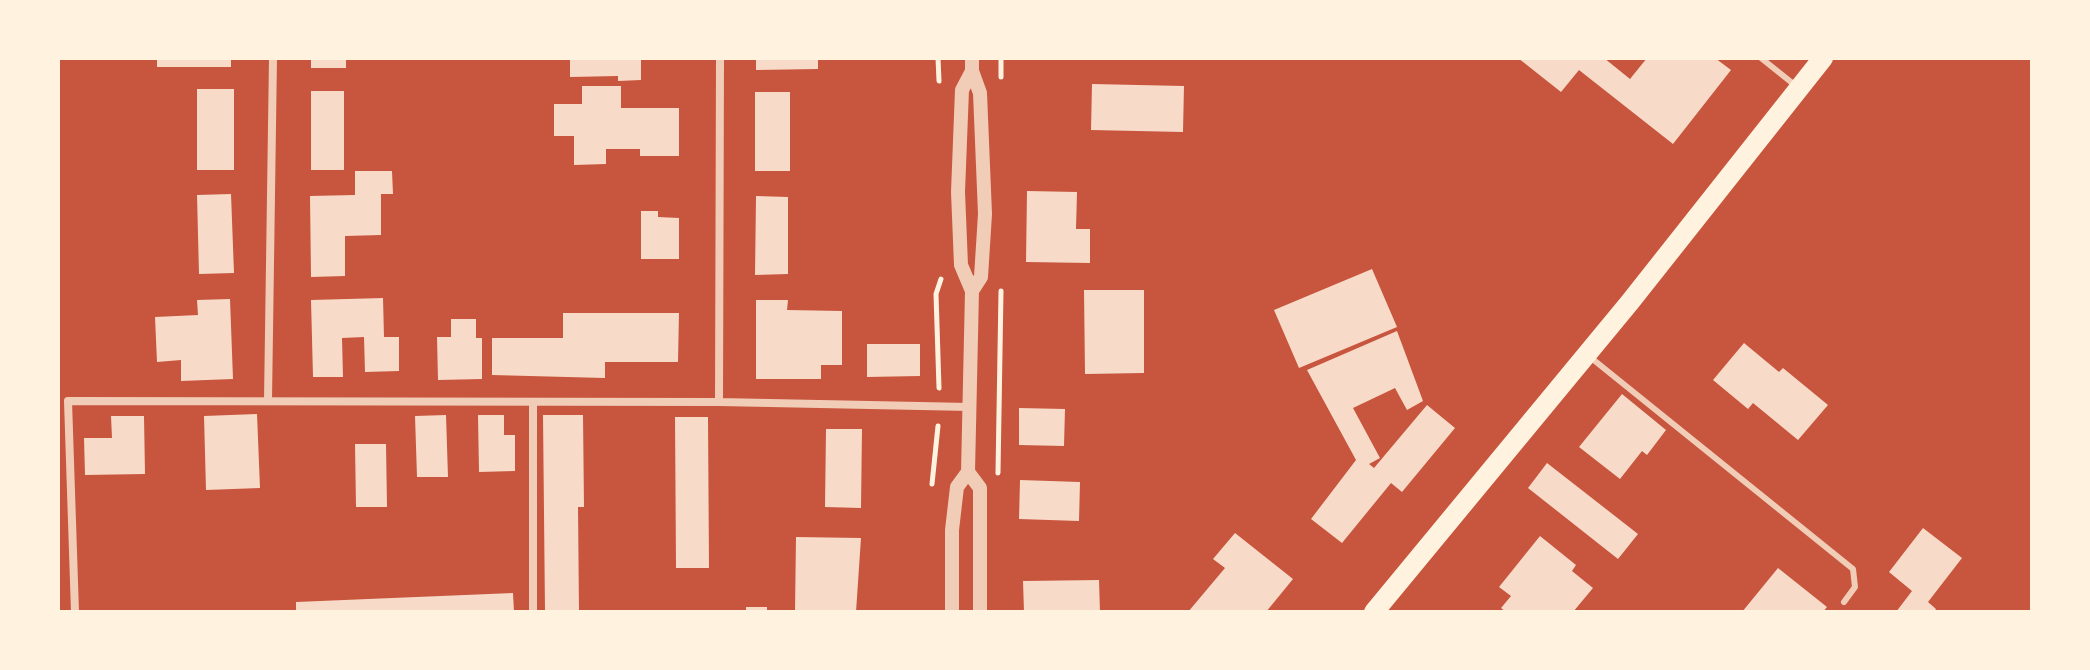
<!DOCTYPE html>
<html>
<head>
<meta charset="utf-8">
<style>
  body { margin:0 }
  #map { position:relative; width:2090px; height:670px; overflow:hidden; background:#c8553d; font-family:Karla,sans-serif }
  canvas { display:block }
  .frame { position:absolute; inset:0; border:60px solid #fff3e0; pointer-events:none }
</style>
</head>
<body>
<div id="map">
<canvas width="2090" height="670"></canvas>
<div class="frame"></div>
</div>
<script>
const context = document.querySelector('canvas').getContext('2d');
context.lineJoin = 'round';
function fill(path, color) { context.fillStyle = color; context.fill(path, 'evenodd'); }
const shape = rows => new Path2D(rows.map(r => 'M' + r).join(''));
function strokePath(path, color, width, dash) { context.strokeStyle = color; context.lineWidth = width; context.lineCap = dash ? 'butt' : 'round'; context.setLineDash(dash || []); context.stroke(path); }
fill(shape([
  [157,58,231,58,231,67,157,67],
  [311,58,346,58,346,68,311,68],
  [570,58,641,58,641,80,618,81,618,76,570,77],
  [756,58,818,58,818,69,756,70],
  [1518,58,1604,58,1630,79,1647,58,1715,58,1731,70,1673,144,1579,70,1561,92],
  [1092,84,1184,86,1183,132,1091,130],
  [582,86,621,86,621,108,679,108,679,156,640,156,640,149,606,149,606,164,574,165,574,136,554,136,554,104,582,104],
  [197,89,234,89,234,170,197,170],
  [311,91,344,91,344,170,311,170],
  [755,92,790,92,790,171,755,171],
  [355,171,392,171,393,194,381,194,381,235,345,236,345,276,311,277,310,196,355,195],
  [1027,191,1077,192,1076,229,1090,229,1090,263,1026,262],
  [231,194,234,273,199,274,197,195],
  [756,196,788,197,788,274,755,275],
  [641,211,658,211,658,217,679,218,679,259,641,259],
  [1372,269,1397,327,1299,368,1274,310],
  [1084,290,1144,290,1144,373,1085,374],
  [383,298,384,337,399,337,399,371,365,372,364,337,342,338,343,377,313,377,311,300],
  [230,299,233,379,181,381,181,360,157,362,155,317,198,315,197,300],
  [756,300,788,300,787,310,842,311,842,365,821,365,821,379,756,379],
  [563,313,679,313,678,362,605,362,605,378,492,375,492,338,563,338],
  [451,319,476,319,476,338,482,338,482,379,438,380,437,337,451,337],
  [1397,331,1423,401,1407,410,1395,388,1353,408,1380,458,1369,464,1374,468,1427,405,1455,428,1402,492,1391,483,1342,543,1311,519,1356,460,1307,370],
  [1744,343,1779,372,1783,368,1828,405,1798,440,1753,403,1748,409,1713,380],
  [867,344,920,344,920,376,867,377],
  [1622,394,1666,430,1647,455,1642,451,1620,479,1579,447],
  [1019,408,1065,409,1064,446,1019,445],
  [257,414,260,488,206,490,204,416],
  [446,415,448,477,417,477,415,416],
  [478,415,504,415,504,435,515,435,515,471,479,472],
  [543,415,583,415,584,507,578,507,579,612,545,612],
  [111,416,144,416,145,474,85,475,84,438,112,438],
  [675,417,708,417,709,568,676,568],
  [826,429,862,429,861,508,825,507],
  [355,444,386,444,387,507,356,507],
  [1547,463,1638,534,1618,559,1528,488],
  [1020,480,1080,482,1079,521,1019,519],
  [1923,528,1962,558,1928,602,1936,609,1934,612,1896,612,1912,591,1889,572],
  [1235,533,1293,579,1266,612,1188,612,1225,568,1213,559],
  [1540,536,1576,565,1572,571,1593,588,1573,612,1506,612,1501,608,1511,596,1499,587],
  [796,537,861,538,856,612,795,612],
  [1778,568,1827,607,1823,612,1742,612],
  [1099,580,1100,612,1024,612,1023,581],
  [513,593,514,612,296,612,296,602],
  [746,607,767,607,767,612,746,612]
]), '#f7dbc8');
strokePath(shape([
  [938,58,939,81],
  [1001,58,1001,77],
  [939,388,936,294,941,279],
  [998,473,1001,291],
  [932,484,938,426]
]), '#fff3e0', 5);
strokePath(shape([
  [1761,58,1796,86],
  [1590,357,1853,569,1855,587,1844,602]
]), '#f1ccb7', 6);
strokePath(shape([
  [268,400,273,58],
  [533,402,533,612],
  [719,402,720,58],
  [75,612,68,401,719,402,970,407]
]), '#f1ccb7', 8);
strokePath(shape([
  [972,291,961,265,958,192,962,90,972,71],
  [968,472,980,488,980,612],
  [952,612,952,530,957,487,968,472,972,291,981,277,985,214,980,93,972,71,972,58]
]), '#f1ccb7', 14);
strokePath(shape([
  [1374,612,1630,302,1823,58]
]), '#fff3e0', 20);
</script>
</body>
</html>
